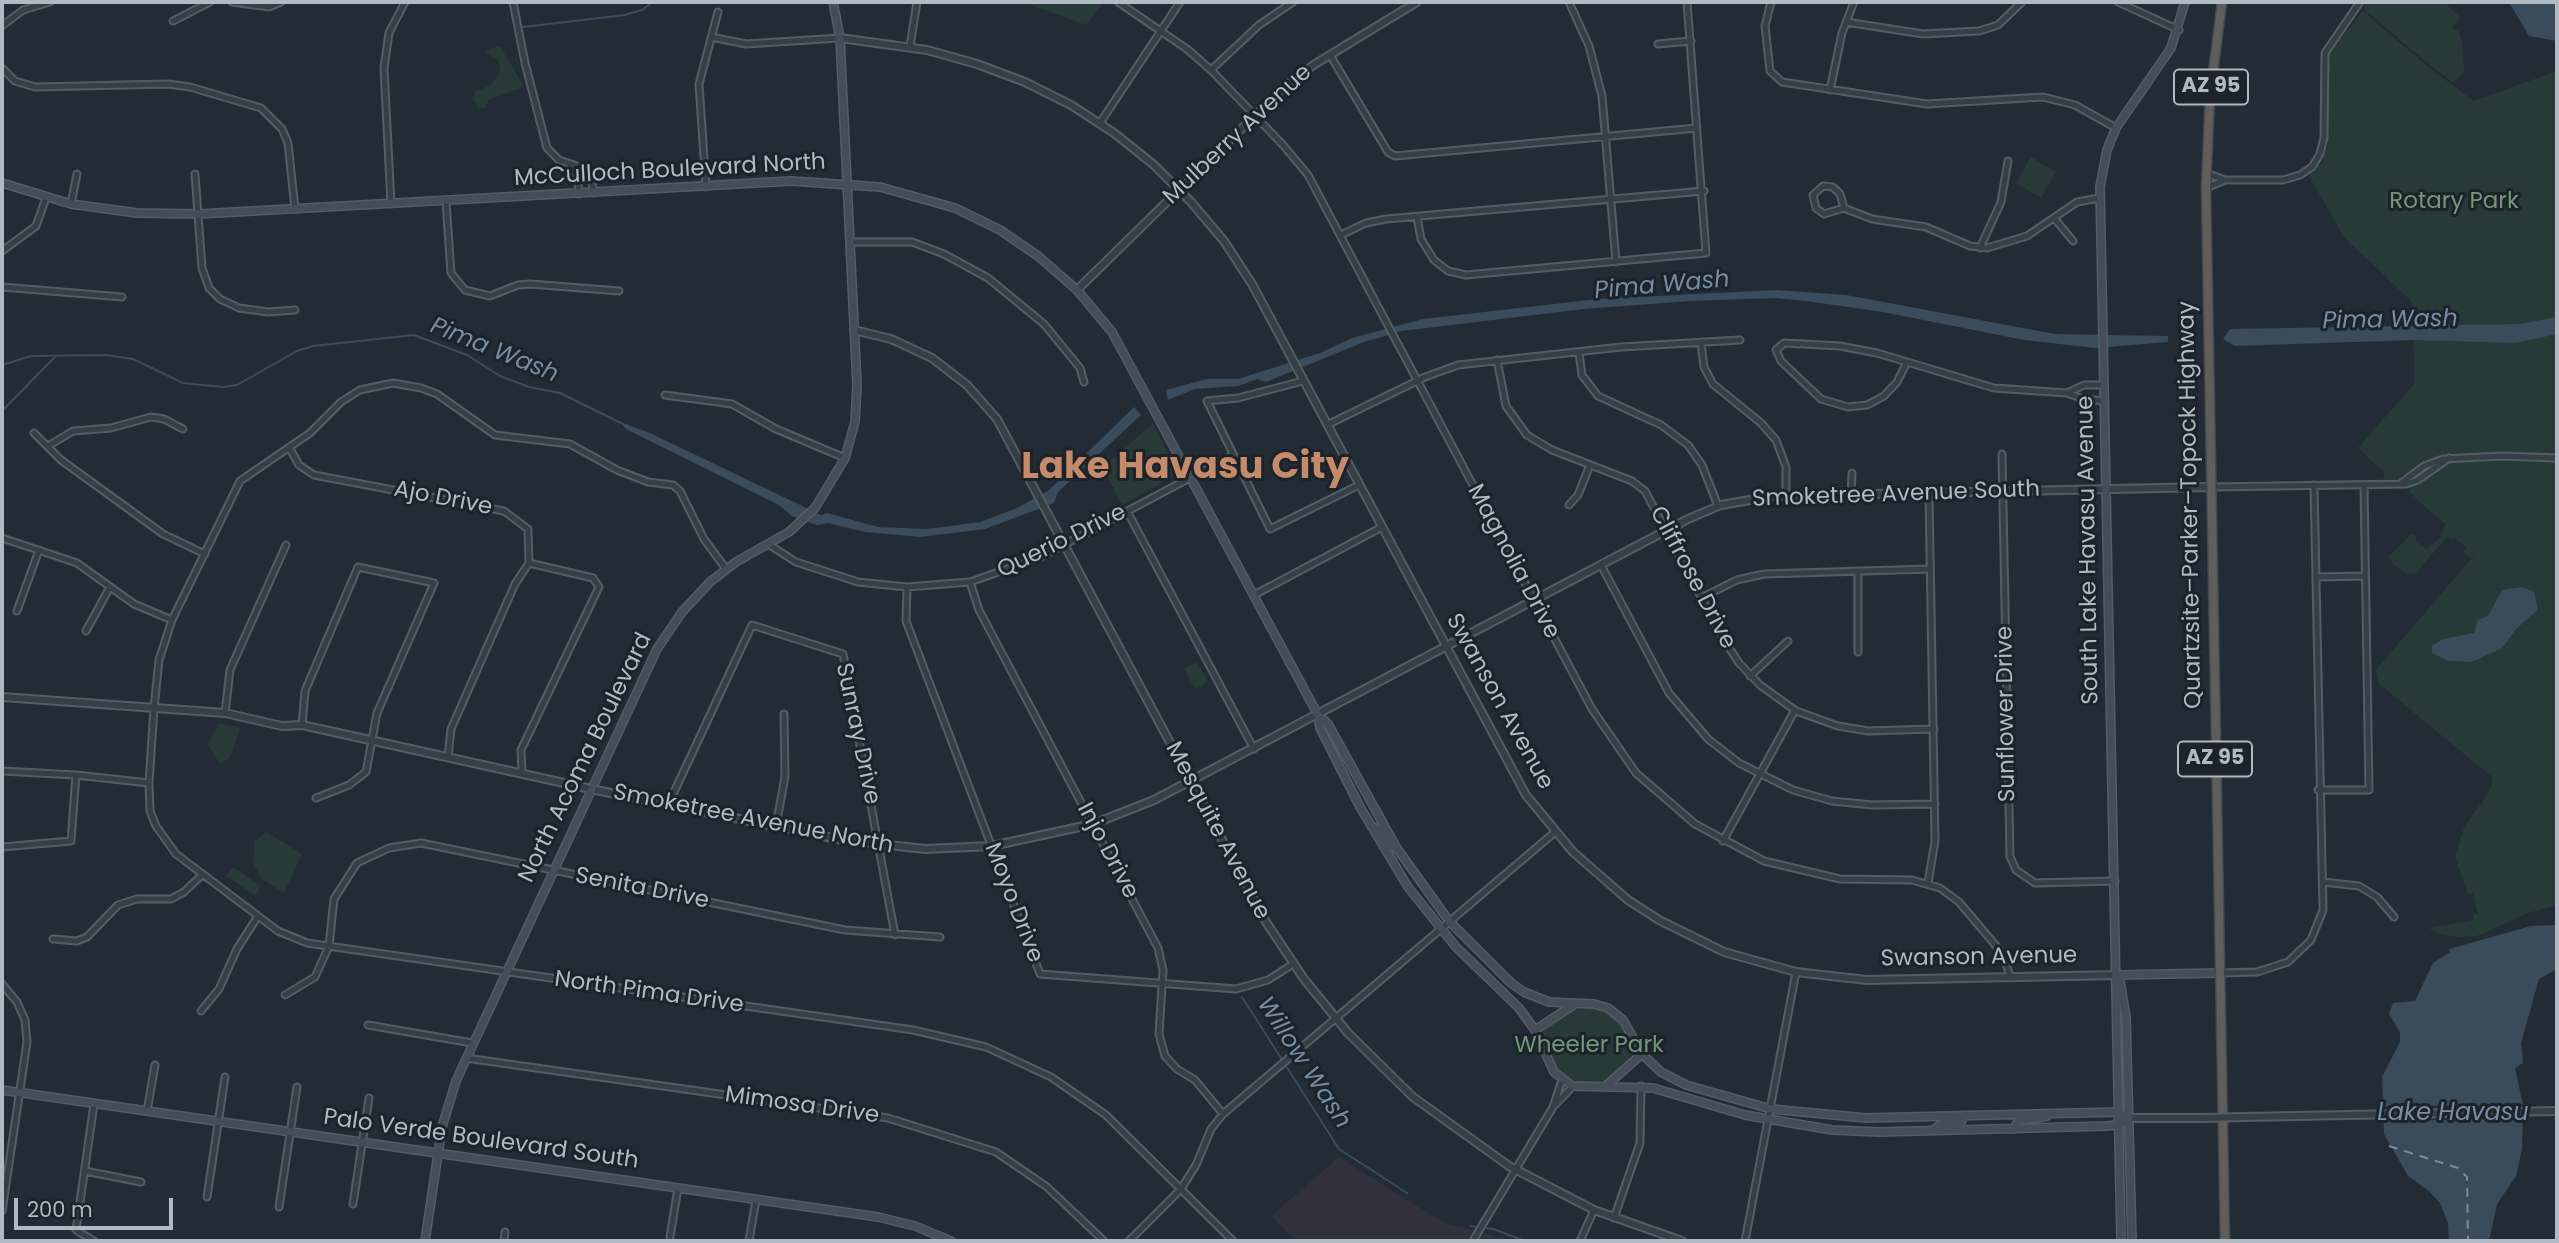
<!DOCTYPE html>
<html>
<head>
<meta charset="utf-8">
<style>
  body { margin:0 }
  #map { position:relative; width:2559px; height:1243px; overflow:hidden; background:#232c35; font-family:Poppins,sans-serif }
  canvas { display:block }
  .frame { position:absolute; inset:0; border:4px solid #b1b9c2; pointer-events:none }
  .scale { position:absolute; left:14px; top:1198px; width:159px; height:32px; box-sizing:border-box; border:4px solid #b1b9c2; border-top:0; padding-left:9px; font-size:21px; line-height:24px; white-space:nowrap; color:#b1b9c2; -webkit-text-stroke:5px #1c232a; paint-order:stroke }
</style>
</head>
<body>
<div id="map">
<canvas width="2559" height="1243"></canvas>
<div class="frame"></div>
<div class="scale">200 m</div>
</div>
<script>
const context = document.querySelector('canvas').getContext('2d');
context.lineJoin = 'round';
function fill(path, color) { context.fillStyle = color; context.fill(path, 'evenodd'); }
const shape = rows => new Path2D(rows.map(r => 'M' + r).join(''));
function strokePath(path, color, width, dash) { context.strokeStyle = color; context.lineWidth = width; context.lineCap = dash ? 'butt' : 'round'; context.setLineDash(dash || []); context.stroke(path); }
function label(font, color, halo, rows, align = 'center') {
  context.font = font + ' Poppins,sans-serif'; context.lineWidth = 6; context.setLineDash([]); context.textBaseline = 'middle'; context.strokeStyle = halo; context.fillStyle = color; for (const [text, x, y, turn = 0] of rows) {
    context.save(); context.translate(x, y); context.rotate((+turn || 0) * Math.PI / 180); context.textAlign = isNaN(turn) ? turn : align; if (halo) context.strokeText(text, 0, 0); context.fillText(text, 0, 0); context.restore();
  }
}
fill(shape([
  [1339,1157,1444,1223,1515,1241,1296,1241,1271,1216]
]), '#31303b');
fill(shape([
  [1023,2,1104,2,1086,25],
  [2366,2,2448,2,2448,6,2460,17,2452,27,2459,32,2462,42,2464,72,2453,82,2435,69,2368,13,2364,8],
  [2363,11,2428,67,2474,101,2557,71,2557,456,2502,454,2443,457,2423,465,2404,479,2384,479,2384,472,2358,448,2415,383,2412,302,2344,237,2309,176,2323,161,2328,145,2329,54],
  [500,46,524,87,488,100,486,108,479,108,473,100,475,92,491,85,500,72,498,60,485,51],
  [2031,157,2056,172,2041,198,2016,183],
  [1153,423,1178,474,1122,505,1103,468],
  [2475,458,2557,460,2557,905,2528,913,2477,936,2457,937,2439,934,2429,928,2474,920,2473,914,2478,914,2473,893,2468,894,2455,857,2464,827,2485,798,2492,785,2492,777,2378,683,2376,670,2477,552,2470,546,2476,552,2471,558,2463,553,2466,547,2455,538,2452,540,2447,537,2416,573,2407,574,2392,563,2389,556,2412,534,2416,536,2416,542,2427,549,2440,537,2445,524,2410,493,2411,486,2449,461],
  [1197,662,1208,682,1195,689,1184,669],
  [219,723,240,728,230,758,220,764,208,744],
  [266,832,302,854,284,893,262,879,253,863,255,841],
  [233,867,261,886,255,895,226,876],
  [1588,1007,1607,1012,1618,1020,1637,1053,1609,1079,1597,1084,1577,1083,1560,1073,1541,1033,1543,1027,1569,1012]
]), '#283a38');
fill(shape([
  [2509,2,2557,2,2557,41,2529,36],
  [1776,290,1846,295,2055,334,2168,336,2168,342,2095,348,2024,340,1883,312,1806,301,1776,298,1691,301,1584,309,1402,331,1364,342,1266,382,1257,379,1238,386,1195,389,1168,400,1166,390,1207,379,1238,379,1320,353,1352,338,1423,319,1598,299],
  [2557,317,2557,334,2516,343,2414,340,2235,346,2223,339,2230,329,2520,324],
  [1134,407,1141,415,1058,492,1054,503,985,529,920,537,865,532,828,523,817,525,792,516,779,505,626,429,620,422,650,433,821,515,827,513,878,527,927,529,980,522,1017,508,1048,491],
  [2522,587,2534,592,2538,610,2517,628,2502,648,2472,662,2448,661,2432,653,2432,646,2443,639,2474,633,2478,620,2488,616,2502,590],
  [2557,925,2557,969,2539,979,2521,1043,2523,1063,2515,1068,2523,1105,2522,1149,2516,1176,2497,1204,2489,1241,2449,1241,2448,1223,2440,1203,2429,1191,2408,1176,2384,1134,2382,1077,2400,1042,2400,1032,2389,1014,2393,1003,2415,1001,2433,963,2450,952,2449,949,2531,926]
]), '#3a4b5c');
fill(shape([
  [2474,1103,2478,1106,2513,1103,2527,1105,2527,1118,2380,1121,2379,1108,2392,1105,2471,1106]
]), '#232c35');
strokePath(shape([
  [523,27,625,15,642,10,653,2],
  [2,365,31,356,106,355,133,359,183,383,223,387,237,385,297,351,313,346,414,335,467,355,500,376,529,387,560,393,621,423],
  [2,411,55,357],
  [1242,997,1339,1149,1407,1193],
  [1470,1226,1493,1229,1525,1241]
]), '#3a4b5c', 2);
strokePath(shape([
  [2389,1146,2458,1168,2467,1177,2468,1241]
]), '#758ca2', 2, [9, 7]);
const minor = shape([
  [232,2,269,7,281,2],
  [513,2,525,63,547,148,559,160,589,170,594,193],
  [1118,2,1187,49,1211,70,1284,146,1308,175,1592,709,1636,773,1695,824,1764,861,1840,879,1912,880,1940,888,1959,902,2003,954,2010,976],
  [1569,2,1589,46,1602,96,1616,262],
  [1771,2,1765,26,1770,71,1782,82,1927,104,2043,97,2075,105,2116,128],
  [2118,2,2179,30],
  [173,21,210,2],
  [1846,22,1923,34,1979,31,1998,25,2022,2],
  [2,26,23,10,50,2],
  [711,37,746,44,840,38],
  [1658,44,1691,41],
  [910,46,917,2],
  [1330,55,1388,152,1395,156,1697,128],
  [2,68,15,81,35,87,168,84,190,87,261,108,282,129,288,143,295,209],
  [1211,70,1259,25,1293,2],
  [1830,90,1842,33,1854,2],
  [1100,123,1180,2],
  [569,164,577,174,579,194],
  [2206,173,2225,180,2283,180,2300,175,2312,167,2320,154,2324,138,2325,53,2360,2],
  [195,174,202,268,209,288,220,299,239,308,268,312,295,310],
  [706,187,699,84,718,12],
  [2206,188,2225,180],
  [446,201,451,273,465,290,490,296,518,285,530,284,619,291],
  [71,204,77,174],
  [391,204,384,68,389,33,405,2],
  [1844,208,1840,194,1833,187,1823,186,1813,195,1816,208,1824,214,1844,208,1872,219,1926,227,1970,246,1987,248,2027,236,2077,202,2100,198],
  [1417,217,1421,239,1434,260,1448,271,1466,275,1706,253,1687,2],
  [2054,218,2073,241],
  [1341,235,1366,223,1386,219,1704,191],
  [850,242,912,242,944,254,988,278,1044,324,1080,368,1084,382],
  [1980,248,2001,202,2008,161],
  [2,251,36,226,46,198],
  [2,287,122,297],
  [1701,343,1704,367,1713,384,1761,423,1776,440,1786,467,1786,496],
  [1579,353,1582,375,1598,396,1661,425,1688,445,1702,465,1718,506],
  [1497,360,1506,406,1527,435,1552,450,1632,481,1645,491,1723,638,1739,663,1760,685,1796,711,1838,726,1868,731,1934,729],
  [1907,362,1897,382,1884,396,1867,405,1848,407,1821,399,1781,361,1776,350,1784,343,1840,346,1877,353,1994,388,2067,393,2083,399,2105,401],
  [1303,381,1238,398,1207,401,1270,529,1359,485],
  [2067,393,2084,385,2104,385],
  [665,395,732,404,776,429,845,458],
  [1327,425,1425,377,1458,365,1621,347,1740,340],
  [34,433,61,460,163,534,205,554],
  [48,446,73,431,111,428,151,417,164,419,183,429],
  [289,447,299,465,314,475,504,511,528,529,529,563,515,584,451,729,448,757],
  [2002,454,2010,856,2016,870,2035,883,2115,881],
  [2400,484,2424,466,2443,459,2502,456,2557,458],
  [2211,487,2406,484,2418,480,2449,458],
  [1851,495,1852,473],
  [1569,505,1578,495,1590,465],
  [1127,511,1254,749],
  [2,538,77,563,134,604,172,620],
  [768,544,796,562,858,582,907,587,970,582,1041,557,1233,455],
  [1601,565,1669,693,1708,739,1739,763,1793,790,1832,801,1872,805,1935,804],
  [726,569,704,539,680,491,673,485,648,482,617,470,570,444,495,435,437,394,421,388,393,383,360,390,341,402,310,433,240,481,172,620,159,660,154,708,149,783,150,811,156,826,176,854,278,931,307,943,913,1030,986,1047,1051,1077,1106,1115,1233,1241],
  [1858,572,1858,652],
  [2316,577,2365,576],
  [970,582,979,610,1158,948,1163,970,1159,1034,1165,1056,1177,1069,1195,1080,1223,1114],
  [907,587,906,621,1040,974,1236,989,1268,980,1293,964],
  [1254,595,1382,527],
  [1701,598,1737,580,1764,574,1930,569],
  [17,611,39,550],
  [86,631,110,587],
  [1750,676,1788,641],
  [225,713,230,670,286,545],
  [302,725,305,691,358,567,434,583,377,713,366,772,349,785,316,798],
  [2,771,76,775,149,783],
  [522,772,521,750,599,587,593,578,529,563],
  [2318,790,2369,790,2364,485],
  [668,805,752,625,843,654,895,935],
  [776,826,785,777,784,714],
  [1723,841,1795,710],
  [2,847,71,841,76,775],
  [2323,882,2359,886,2377,897,2394,917],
  [1928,883,1935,841,1929,494],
  [53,939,77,941,87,937,118,905,137,899,171,899,184,892,203,874],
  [2219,973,2257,972,2288,962,2311,940,2323,910,2314,485],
  [2,984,17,1002,25,1020,27,1042,2,1211],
  [285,995,315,977,329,946,334,899,357,863,389,848,421,843,845,930,940,937],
  [201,1011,219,989,237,949,258,916],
  [368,1025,472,1043],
  [466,1058,888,1118,996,1152,1047,1187,1104,1241],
  [94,1104,76,1230,94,1241],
  [1553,1107,1562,1080],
  [147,1111,155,1065],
  [85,1171,141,1182],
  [207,1197,225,1077],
  [353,1204,369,1098],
  [279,1207,297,1087],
  [1614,1218,1640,1143,1641,1086],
  [670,1237,678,1188],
  [1474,1239,1553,1107,1573,1086],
  [504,1241,505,1232],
  [749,1241,756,1200],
  [1129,1241,1181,1189,1196,1165,1211,1129,1223,1114,1555,832],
  [1580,1241,1594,1210],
  [1745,1241,1796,972]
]);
const tertiary = shape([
  [840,38,927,50,977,64,1025,82,1071,105,1114,133,1154,165,1191,202,1224,241,1252,284,1526,795,1573,852,1628,900,1659,920,1724,952,1796,972,1867,980,2118,975],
  [1077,290,1285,86,1315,64,1417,2],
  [854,330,891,339,932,358,967,385,997,419,1266,922,1304,979,1348,1033,1413,1097,1509,1166,1594,1210,1682,1241],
  [2,697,225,713,282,726,302,725,591,789,843,840,925,849,992,846,1093,824,1154,800,1688,519,1721,505,1773,496,2209,487],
  [2243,1117,2557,1111],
  [2127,1118,2203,1118]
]);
const secondary = shape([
  [2,183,71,204,137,213,199,214,791,181,880,187,955,208,1000,230,1038,256,1077,290,1112,332,1318,715,1328,724,1396,847,1449,921,1511,983,1524,992,1549,1002,1594,1004,1608,1008,1623,1020,1642,1054,1661,1072,1686,1085,1771,1109,1866,1118,2119,1112,2127,1118,2119,1125,2106,1126,1880,1132,1832,1130,1745,1115,1653,1088,1572,1086,1554,1072,1535,1030,1519,1008,1456,947,1408,887,1360,807,1320,728,1318,715],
  [1371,826,1378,829,1389,846,1396,847],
  [2118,975,2219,973],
  [2119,975,2126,1017,2132,1241],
  [1535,1030,1575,1004],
  [1607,1085,1642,1054],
  [2,1090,878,1217,915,1226,951,1241],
  [2014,1129,2018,1121,2047,1116],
  [1933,1130,1943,1123,1960,1123,1965,1116],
  [425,1241,442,1127,456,1081,657,649,682,612,710,582,736,562,789,532,815,508,845,458,855,422,857,385,840,38,833,2],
  [2121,1241,2100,187,2107,150,2116,128,2171,48,2185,2]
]);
const trunk = shape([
  [2222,2,2210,96,2206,188,2225,1241]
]);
strokePath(minor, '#545c64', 9);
strokePath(tertiary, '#545c64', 10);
strokePath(secondary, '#545c64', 10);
strokePath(trunk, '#414951', 11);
strokePath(minor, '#363e46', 5);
strokePath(tertiary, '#363e46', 6);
strokePath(secondary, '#454d58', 7);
strokePath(trunk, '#605e5d', 8);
const tertiaryBridge = shape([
  [2203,1118,2243,1117]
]);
strokePath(tertiaryBridge, '#545c64', 10, []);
strokePath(tertiaryBridge, '#363e46', 6);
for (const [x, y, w] of [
  [2211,87,74],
  [2215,759,74]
]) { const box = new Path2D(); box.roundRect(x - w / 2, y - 17.5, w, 35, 5); context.fillStyle = '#1c232a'; context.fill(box); strokePath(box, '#b1b9c2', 2); }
label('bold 21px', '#b1b9c2', null, [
  ["AZ 95",2211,87],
  ["AZ 95",2215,759]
]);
label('23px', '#b1b9c2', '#1c232a', [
  ["Mulberry Avenue",1238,135,-43],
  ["McCulloch Boulevard North",670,171,-3],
  ["Smoketree Avenue South",1896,495,-2],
  ["Ajo Drive",443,499,11],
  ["Quartzsite–Parker–Topock Highway",2191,505,-91],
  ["Querio Drive",1062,542,-26],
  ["South Lake Havasu Avenue",2089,550,-91],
  ["Magnolia Drive",1513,562,62],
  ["Cliffrose Drive",1692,578,62],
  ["Swanson Avenue",1499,702,61],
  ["Sunflower Drive",2007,714,-91],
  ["Sunray Drive",857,734,78],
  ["North Acoma Boulevard",586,758,-64],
  ["Smoketree Avenue North",753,820,11],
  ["Mesquite Avenue",1217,831,62],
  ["Injo Drive",1107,851,62],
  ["Senita Drive",642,889,11],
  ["Moyo Drive",1013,903,69],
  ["Swanson Avenue",1979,958,-1],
  ["North Pima Drive",649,993,8],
  ["Mimosa Drive",802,1106,8],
  ["Palo Verde Boulevard South",481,1140,8]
]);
label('23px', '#729678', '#1c232a', [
  ["Rotary Park",2454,202],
  ["Wheeler Park",1589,1046]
]);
label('italic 24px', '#758ca2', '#1c232a', [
  ["Pima Wash",1662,286,-5],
  ["Pima Wash",2390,321,-1],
  ["Pima Wash",494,351,22],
  ["Willow Wash",1303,1063,57],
  ["Lake Havasu",2453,1114]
]);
label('bold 37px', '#c58a69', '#1c232a', [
  ["Lake Havasu City",1185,469]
]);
</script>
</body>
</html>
